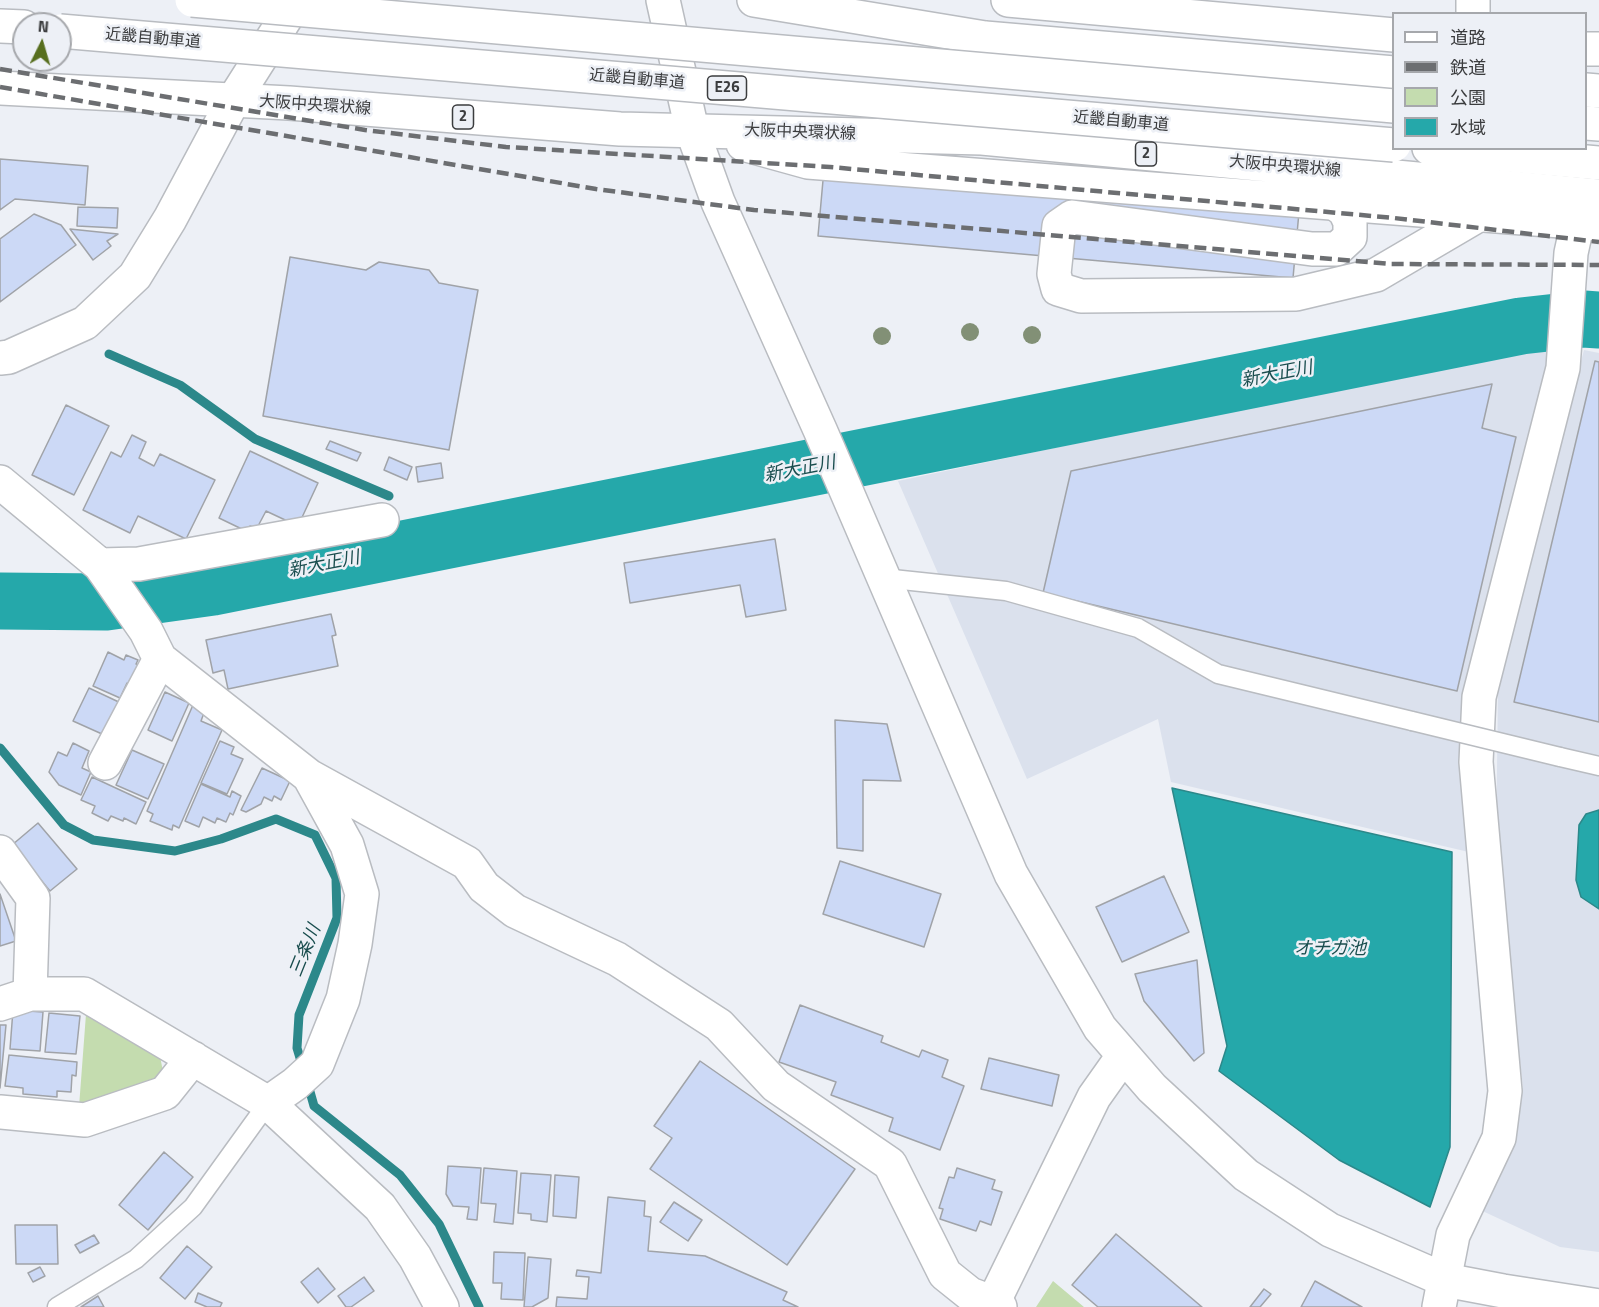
<!DOCTYPE html>
<html>
<head>
<meta charset="utf-8">
<style>
  body { margin:0 }
  #map { position:relative; width:1599px; height:1307px; overflow:hidden; background:#edf0f6; font-family:"Titillium Web","Noto Sans JP",sans-serif }
  canvas { display:block }
  .legend { position:absolute; left:1392px; top:12px; width:195px; height:138px; box-sizing:border-box; background:#edf0f6; border:2px solid #a6a8ac; margin:0; padding:8px 10px; list-style:none; font-size:18px; color:#3b3c3e }
  .legend li { display:flex; align-items:center; gap:12px; height:30px }
  .legend b { width:30px; border:2px solid #a6a8ac }
  .north { position:absolute; left:12px; top:12px; width:60px; height:60px; box-sizing:border-box; background:#edf0f6; border:2px solid #a6a8ac; border-radius:50%; rotate:5deg; font-size:16px; font-weight:700; line-height:24px; text-align:center; color:#3b3c3e }
  .north::after { content:''; display:block; margin:auto; width:21px; height:27px; background:#576e1e; clip-path:polygon(50% 0,100% 100%,50% 72%,0 100%) }
</style>
</head>
<body>
<div id="map">
<canvas width="1599" height="1307"></canvas>
<ul class="legend">
<li><b style="height:8px;background:#fff"></b>道路</li>
<li><b style="height:8px;background:#6c6e71"></b>鉄道</li>
<li><b style="height:16px;background:#c4dcaf"></b>公園</li>
<li><b style="height:16px;background:#25a8aa"></b>水域</li>
</ul>
<div class="north">N</div>
</div>
<script>
const context = document.querySelector('canvas').getContext('2d');
context.lineJoin = 'round';
function fill(path, color) { context.fillStyle = color; context.fill(path, 'evenodd'); }
const shape = rows => new Path2D(rows.map(r => 'M' + r).join(''));
function strokePath(path, color, width, dash) { context.strokeStyle = color; context.lineWidth = width; context.lineCap = dash ? 'butt' : 'round'; context.setLineDash(dash || []); context.stroke(path); }
function label(font, color, halo, rows, align = 'center') {
  context.font = font + ' "Titillium Web","Noto Sans JP",sans-serif'; context.lineWidth = 5; context.setLineDash([]); context.textBaseline = 'middle'; context.strokeStyle = halo; context.fillStyle = color; for (const [text, x, y, turn = 0] of rows) {
    context.save(); context.translate(x, y); context.rotate((+turn || 0) * Math.PI / 180); context.textAlign = isNaN(turn) ? turn : align; if (halo) context.strokeText(text, 0, 0); context.fillText(text, 0, 0); context.restore();
  }
}
fill(shape([
  [1532,347,1551,348,1547,395,1470,678,1473,853,1171,782,1158,719,1027,779,898,481],
  [1584,350,1599,353,1599,1252,1560,1247,1476,1208,1509,1144,1523,1087,1496,859,1498,683]
]), '#dbe1ed');
fill(shape([
  [86,1014,160,1056,164,1077,79,1107],
  [1053,1281,1084,1307,1036,1307]
]), '#c4dcaf');
const water = shape([
  [1172,788,1452,852,1450,1147,1430,1207,1339,1160,1219,1071,1227,1046,1172,788],
  [1599,810,1599,909,1581,897,1576,880,1579,825,1586,814,1599,810]
]);
fill(water, '#25a8aa');
strokePath(water, '#2c888a', 1.5);
strokePath(shape([
  [109,354,180,385,255,439,389,496],
  [437,519,467,537],
  [0,748,64,825,93,840,175,851,221,839,276,819,315,835,336,878,337,918,299,1015,297,1048,303,1068],
  [307,1081,314,1106,400,1175,439,1224,479,1307]
]), '#2c888a', 9);
strokePath(shape([
  [0,601,106,602,213,587,1521,326,1584,319,1599,320]
]), '#25a8aa', 57);
const building = shape([
  [825,158,1300,201,1293,278,818,236,825,158],
  [0,159,88,166,85,205,15,199,0,210,0,159],
  [78,207,118,208,117,228,77,226,78,207],
  [34,214,61,225,76,245,0,302,0,239,34,214],
  [70,229,118,234,107,241,111,246,93,260,70,229],
  [290,257,366,270,379,262,429,270,439,283,478,290,449,450,263,416,290,257],
  [1595,361,1599,362,1599,722,1514,702,1595,361],
  [1492,384,1482,428,1516,437,1457,691,1043,593,1071,471,1492,384],
  [66,405,109,426,74,495,32,475,66,405],
  [132,435,146,442,139,458,154,466,160,454,215,480,186,539,138,516,130,533,83,510,111,452,121,457,132,435],
  [330,441,361,453,357,461,326,449,330,441],
  [250,451,318,483,298,526,266,511,257,528,250,526,248,532,219,518,250,451],
  [389,457,412,467,407,480,384,470,389,457],
  [441,463,443,478,418,482,416,467,441,463],
  [775,539,786,610,746,617,740,585,630,603,624,563,775,539],
  [331,614,336,635,332,636,338,666,228,689,224,670,213,673,206,640,331,614],
  [108,652,124,660,126,655,138,660,136,664,142,666,133,685,127,683,120,698,93,686,108,652],
  [89,688,123,704,114,722,109,720,102,734,73,721,89,688],
  [165,692,189,703,172,741,148,730,165,692],
  [193,705,205,710,201,721,222,730,179,828,173,825,172,830,150,821,153,814,147,811,193,705],
  [835,720,887,724,901,781,863,780,863,851,837,848,835,720],
  [220,741,234,747,231,754,243,759,227,794,201,783,220,741],
  [73,743,89,751,82,768,91,772,81,795,59,785,49,772,58,752,67,756,73,743],
  [132,750,164,764,148,799,116,785,132,750],
  [262,768,290,781,281,800,274,796,272,801,264,797,261,804,246,812,241,810,262,768],
  [92,777,146,802,136,824,124,818,123,821,111,816,108,821,92,813,95,806,81,800,92,777],
  [201,784,230,797,232,791,241,796,233,815,230,813,226,822,217,818,215,823,203,817,199,827,185,821,201,784],
  [38,823,77,869,50,891,12,845,38,823],
  [840,861,941,894,924,947,823,914,840,861],
  [1164,876,1189,932,1122,962,1096,907,1164,876],
  [0,894,16,941,0,946,0,894],
  [1197,960,1204,1053,1194,1061,1144,1001,1135,974,1197,960],
  [800,1005,883,1036,881,1042,919,1057,922,1050,948,1060,942,1077,964,1086,940,1150,889,1131,893,1118,831,1095,836,1082,779,1062,800,1005],
  [13,1010,43,1012,40,1051,10,1049,13,1010],
  [49,1013,80,1016,76,1054,45,1052,49,1013],
  [0,1025,6,1025,0,1088,0,1025],
  [9,1055,77,1062,76,1076,72,1075,71,1092,57,1091,57,1097,23,1094,23,1088,5,1086,9,1055],
  [989,1058,1059,1075,1052,1106,981,1089,989,1058],
  [700,1061,855,1169,787,1265,650,1169,672,1138,654,1126,700,1061],
  [164,1152,193,1177,148,1230,119,1205,164,1152],
  [448,1166,481,1168,477,1220,467,1219,469,1207,453,1206,446,1194,448,1166],
  [484,1168,517,1171,513,1224,494,1222,496,1204,481,1203,484,1168],
  [957,1168,995,1180,992,1189,1002,1192,991,1225,980,1221,976,1231,940,1219,943,1209,939,1208,949,1177,954,1178,957,1168],
  [521,1173,551,1175,547,1222,531,1220,531,1214,518,1213,521,1173],
  [555,1175,579,1177,576,1218,553,1216,555,1175],
  [608,1197,645,1201,644,1216,651,1217,648,1251,705,1256,787,1292,783,1300,798,1307,556,1307,557,1297,587,1299,589,1277,576,1276,577,1270,601,1273,608,1197],
  [674,1202,702,1220,688,1241,660,1222,674,1202],
  [15,1225,57,1225,58,1264,16,1264,15,1225],
  [1116,1234,1202,1307,1098,1307,1072,1285,1116,1234],
  [94,1235,99,1243,80,1253,75,1245,94,1235],
  [187,1246,212,1267,185,1299,160,1278,187,1246],
  [494,1252,525,1253,523,1300,501,1299,502,1283,493,1283,494,1252],
  [528,1257,551,1259,548,1298,532,1307,524,1307,528,1257],
  [40,1267,45,1276,33,1282,28,1273,40,1267],
  [318,1268,335,1289,318,1303,301,1282,318,1268],
  [364,1277,374,1291,351,1307,346,1307,338,1296,364,1277],
  [1315,1281,1362,1307,1301,1307,1315,1281],
  [1264,1289,1271,1294,1260,1307,1250,1307,1264,1289],
  [198,1293,222,1303,220,1307,207,1307,195,1302,198,1293],
  [98,1296,104,1307,81,1307,98,1296]
]);
fill(building, '#ccd9f6');
strokePath(building, '#a0a3a8', 1.5);
const lane = shape([
  [883,578,1006,591,1138,628,1218,674,1412,721],
  [1560,757,1599,766],
  [57,1307,136,1259,193,1207,268,1103]
]);
const street = shape([
  [1473,0,1473,14],
  [1335,203,1345,211,1350,222,1350,237,1337,249,1312,249,1072,217,1059,226,1054,274,1058,289,1081,296,1296,294,1376,275,1480,214],
  [0,482,100,565,146,631,160,659,309,776,467,863,484,887,515,911,617,959,719,1025,776,1086,890,1164,945,1274,970,1294,994,1303,1000,1307],
  [100,565,139,564,382,520],
  [105,763,160,659],
  [0,852,33,898,30,994],
  [0,1004,30,994,84,994,268,1103,380,1207,415,1257,442,1307],
  [268,1103,295,1084,317,1064,343,999,355,944,362,894,347,845,309,776],
  [0,1112,85,1120,165,1093,193,1058],
  [1439,1307,1453,1235,1499,1138,1505,1091,1476,762,1479,697,1563,368,1571,253,1578,221]
]);
const secondary = shape([
  [663,0,692,130,718,202,821,432,1011,874,1100,1028,1152,1088,1246,1175,1330,1230,1445,1280,1503,1291,1599,1306],
  [0,358,9,357,85,323,135,276,170,219,233,101,297,0],
  [991,1307,1094,1097,1123,1056]
]);
const primary = shape([
  [754,0,985,38,1394,73],
  [1008,0,1394,35],
  [1586,49,1599,49],
  [0,88,289,103,620,129,982,138,1599,196],
  [1586,90,1599,91],
  [743,144,808,162,1599,224]
]);
const highway = shape([
  [0,26,24,27],
  [1586,123,1599,124],
  [1429,148,1599,163]
]);
strokePath(lane, '#b9bcc1', 21);
strokePath(street, '#b9bcc1', 36);
strokePath(secondary, '#b9bcc1', 36);
strokePath(primary, '#b9bcc1', 36);
strokePath(highway, '#b9bcc1', 36);
strokePath(lane, '#fff', 18);
strokePath(street, '#fff', 33);
strokePath(secondary, '#fff', 33);
strokePath(primary, '#fff', 33);
strokePath(highway, '#fff', 33);
strokePath(shape([
  [0,69,365,130,506,147,830,167,1394,218,1599,242],
  [0,87,596,189,754,210,1391,264,1599,265]
]), '#6c6e71', 4.5, [12, 6]);
const laneBridge = shape([
  [1412,721,1560,757]
]);
const highwayBridge = shape([
  [192,0,1394,106],
  [60,31,1394,145]
]);
strokePath(laneBridge, '#b9bcc1', 21, []);
strokePath(highwayBridge, '#b9bcc1', 36, []);
strokePath(laneBridge, '#fff', 18);
strokePath(highwayBridge, '#fff', 33);
context.fillStyle = '#829076';
for (const [x, y] of [
  [970,332],
  [1032,335],
  [882,336]
]) { context.beginPath(); context.arc(x, y, 9, 0, 2 * Math.PI); context.fill(); }
for (const [x, y, w] of [
  [727,88,39],
  [463,117,21],
  [1146,154,21]
]) { const box = new Path2D(); box.roundRect(x - w / 2, y - 12, w, 24, 4.5); context.fillStyle = '#edf0f6'; context.fill(box); strokePath(box, '#3b3c3e', 1.5); }
label('bold 15px', '#3b3c3e', null, [
  ["E26",727,88],
  ["2",463,117],
  ["2",1146,154]
]);
label('16px', '#3b3c3e', '#edf0f6', [
  ["近畿自動車道",153,39,5],
  ["近畿自動車道",637,80,5],
  ["大阪中央環状線",315,106,4],
  ["近畿自動車道",1121,122,5],
  ["大阪中央環状線",800,133,2],
  ["大阪中央環状線",1285,167,5]
]);
label('italic 18px', '#194d4e', '#edf0f6', [
  ["新大正川",1277,375,-11],
  ["新大正川",800,470,-11],
  ["新大正川",324,565,-11],
  ["オチガ池",1330,950],
  ["三条川",306,951,-68]
]);
</script>
</body>
</html>
